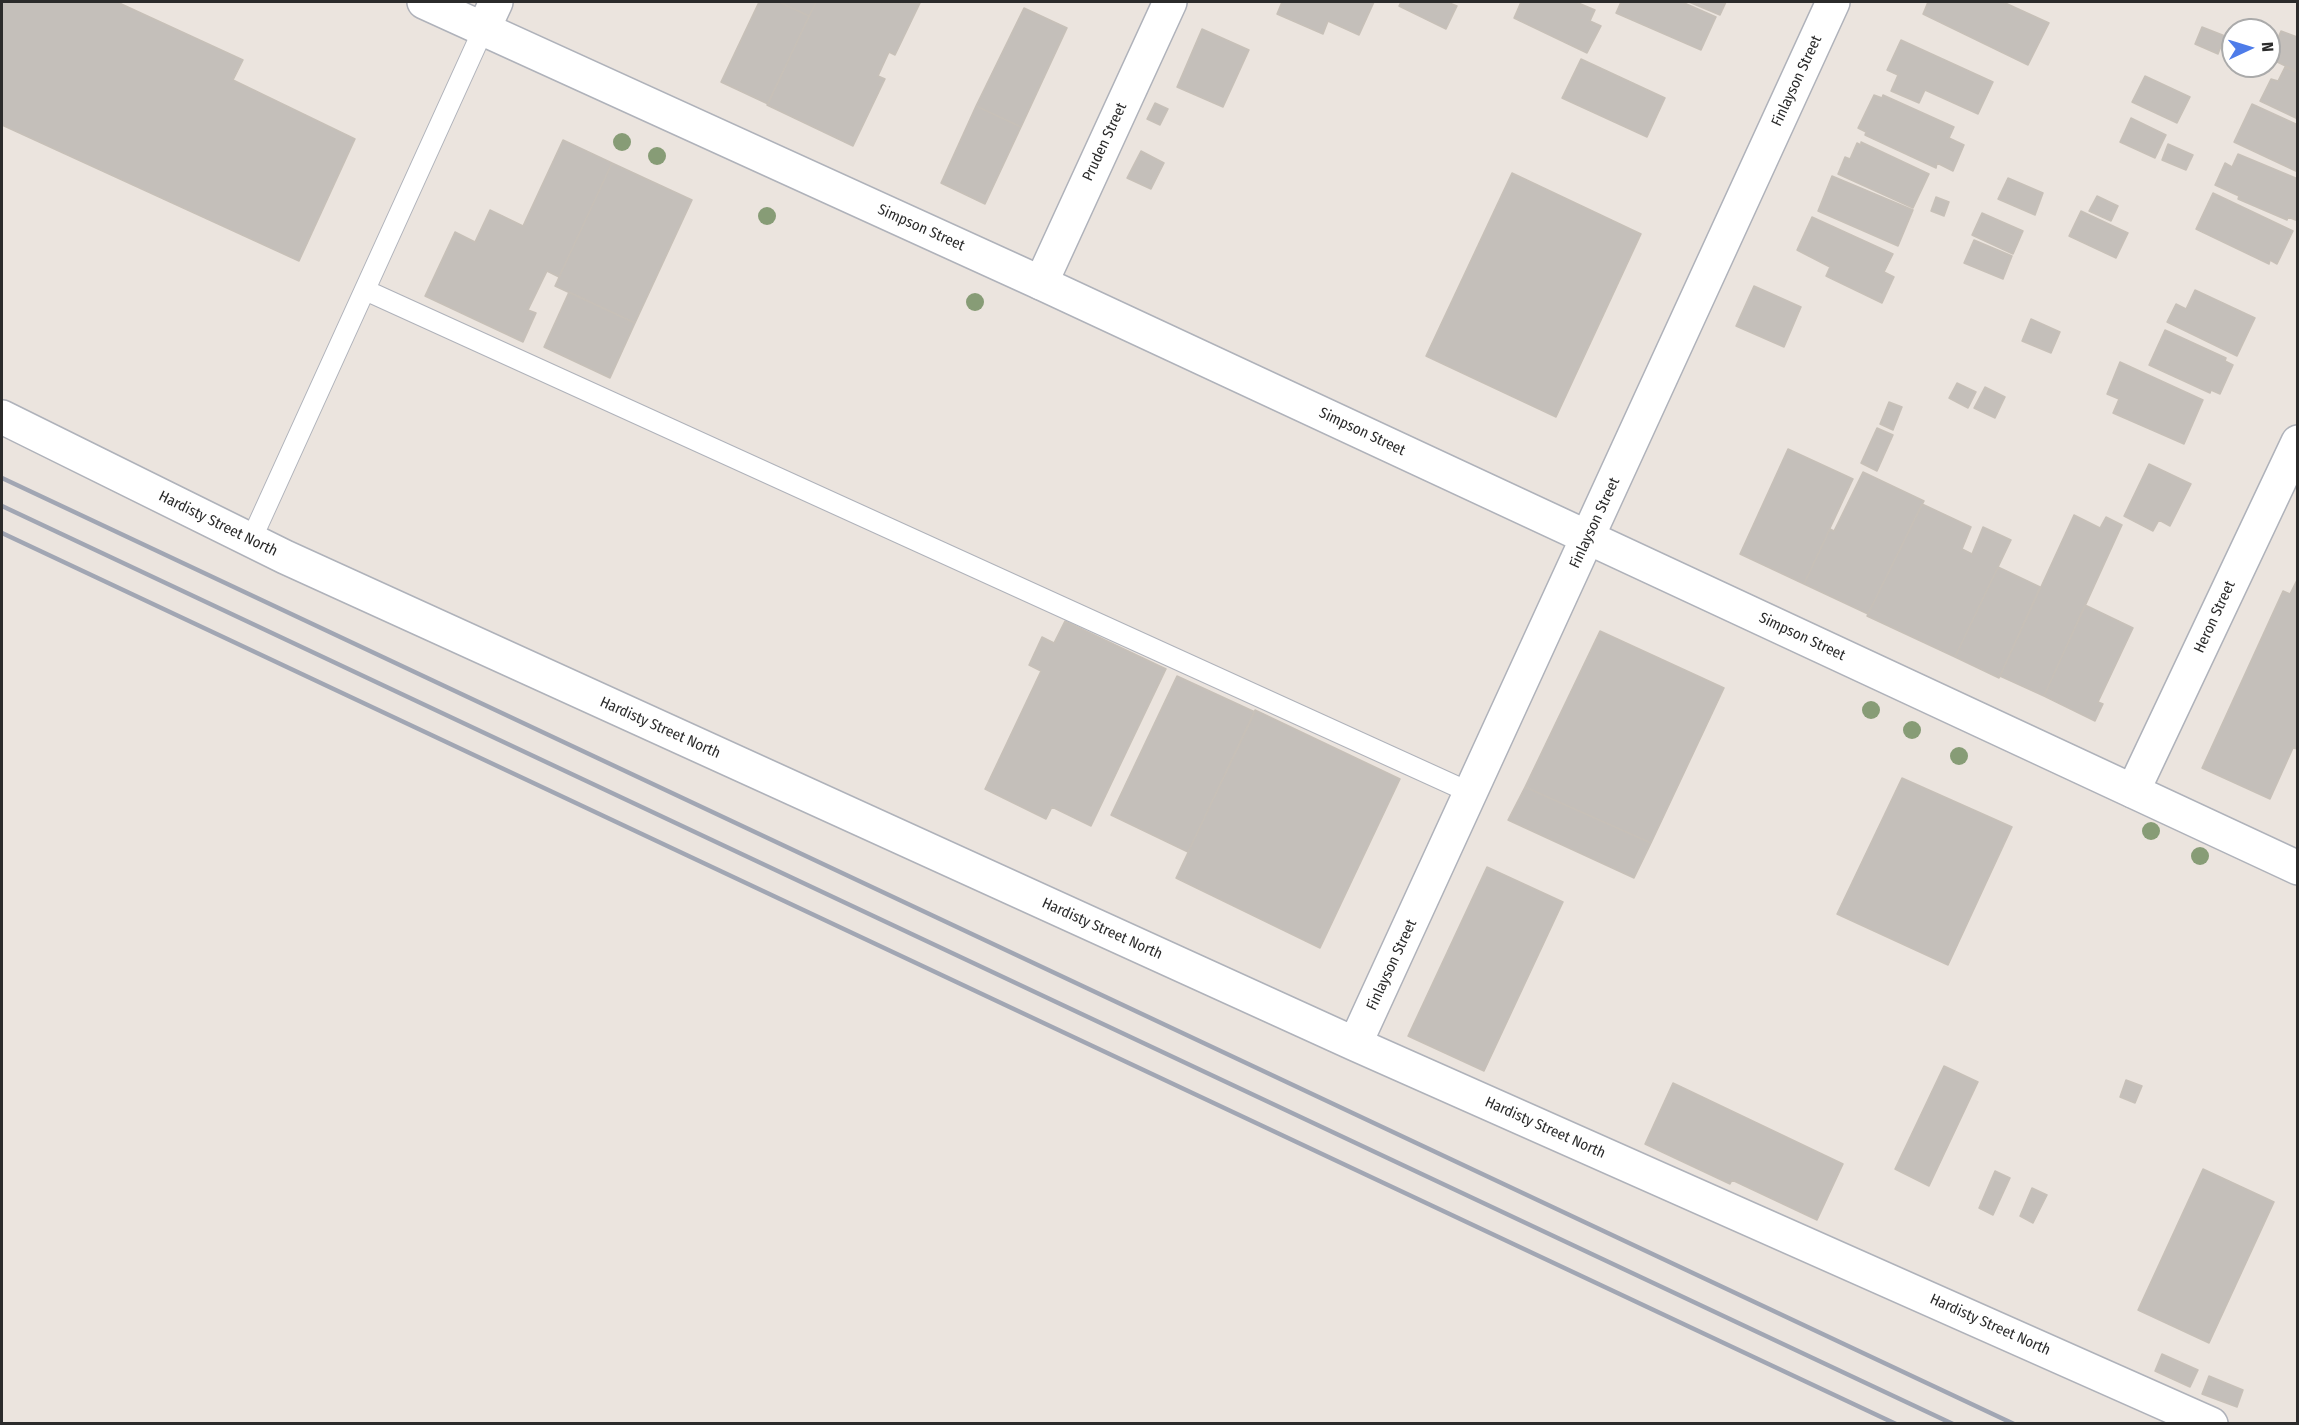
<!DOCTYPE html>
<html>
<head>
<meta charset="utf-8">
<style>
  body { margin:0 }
  #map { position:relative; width:2299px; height:1425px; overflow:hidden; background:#ebe4de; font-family:"Fira Sans Condensed",sans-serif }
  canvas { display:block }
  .frame { position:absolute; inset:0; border:3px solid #2b2b2b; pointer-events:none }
  .north { position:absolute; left:2221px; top:18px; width:60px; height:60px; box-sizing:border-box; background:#fff; border:2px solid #aaa; border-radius:50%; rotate:86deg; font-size:16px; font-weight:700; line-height:24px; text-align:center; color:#2b2b2b }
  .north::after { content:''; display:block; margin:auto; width:21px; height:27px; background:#4e7ce9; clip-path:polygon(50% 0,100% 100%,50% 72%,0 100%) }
</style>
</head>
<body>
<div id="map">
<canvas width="2299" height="1425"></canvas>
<div class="frame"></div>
<div class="north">N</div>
</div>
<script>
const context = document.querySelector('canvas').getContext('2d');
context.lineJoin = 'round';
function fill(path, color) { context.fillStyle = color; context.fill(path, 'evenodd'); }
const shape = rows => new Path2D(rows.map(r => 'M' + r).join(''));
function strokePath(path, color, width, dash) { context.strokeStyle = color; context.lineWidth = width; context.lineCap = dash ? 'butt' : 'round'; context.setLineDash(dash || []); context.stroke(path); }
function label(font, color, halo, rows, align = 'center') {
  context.font = font + ' "Fira Sans Condensed",sans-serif'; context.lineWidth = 6; context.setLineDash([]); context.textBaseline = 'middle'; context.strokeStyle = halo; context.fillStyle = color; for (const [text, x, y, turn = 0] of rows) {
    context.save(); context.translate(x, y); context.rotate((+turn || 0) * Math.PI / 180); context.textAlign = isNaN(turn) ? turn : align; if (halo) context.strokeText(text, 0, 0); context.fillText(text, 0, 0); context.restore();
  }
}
const building = shape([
  [2,2,117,2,243,60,233,80,355,139,299,261,2,125,2,2],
  [759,2,779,2,809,16,768,104,721,82,759,2],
  [779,2,816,2,809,16,779,2],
  [816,2,920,3,895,55,889,52,878,76,885,79,853,146,767,105,816,2],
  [1282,2,1374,2,1359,35,1328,21,1323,34,1277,14,1282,2],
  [1401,2,1447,2,1457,6,1446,29,1399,6,1401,2],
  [1521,2,1576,2,1595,10,1590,21,1601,26,1587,53,1514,18,1521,2],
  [1621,2,1682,2,1716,17,1701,50,1616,13,1621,2],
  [1689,2,1726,2,1720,15,1689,2],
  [1928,2,2003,2,2049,23,2028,65,1923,14,1928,2],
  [1024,8,1067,28,1021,127,976,106,1024,8],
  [2202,27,2225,36,2218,54,2195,44,2202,27],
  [1202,29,1249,50,1223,107,1177,87,1202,29],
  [2281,31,2297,37,2298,35,2298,72,2269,58,2281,31],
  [1901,40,1993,82,1978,114,1925,90,1919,103,1891,91,1898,75,1887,70,1901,40],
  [1581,59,1665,98,1647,137,1562,98,1581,59],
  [2285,67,2298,73,2298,119,2260,101,2271,79,2278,81,2285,67],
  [2145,76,2190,97,2177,123,2132,102,2145,76],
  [1874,95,1882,98,1883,95,1954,127,1949,138,1964,145,1953,171,1937,163,1936,168,1865,135,1866,132,1858,128,1874,95],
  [1155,103,1168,109,1160,125,1147,119,1155,103],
  [2252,104,2298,125,2298,172,2234,142,2252,104],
  [976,106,1021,127,985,204,941,183,976,106],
  [2131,118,2166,135,2155,158,2120,142,2131,118],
  [563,140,612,163,559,277,547,271,528,310,536,313,523,342,425,296,455,232,475,242,490,210,523,226,563,140],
  [1861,142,1929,174,1913,208,1838,174,1845,157,1850,159,1857,143,1861,145,1861,142],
  [2168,144,2193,155,2186,170,2162,160,2168,144],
  [1141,151,1164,163,1151,189,1127,178,1141,151],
  [2238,154,2298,179,2298,221,2288,217,2287,220,2238,199,2239,196,2215,185,2225,163,2232,167,2238,154],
  [612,163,692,200,635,323,555,286,612,163],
  [1512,173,1641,234,1556,417,1426,356,1512,173],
  [1832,176,1913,210,1898,246,1818,211,1832,176],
  [2008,178,2043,193,2035,215,1998,199,2008,178],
  [2213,193,2293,231,2277,264,2270,260,2269,264,2196,229,2213,193],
  [2097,196,2118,206,2111,221,2089,211,2097,196],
  [1936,197,1949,202,1944,216,1931,211,1936,197],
  [2081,211,2128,233,2116,258,2069,236,2081,211],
  [1982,213,2023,231,2013,254,1972,235,1982,213],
  [1812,217,1893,254,1884,272,1894,277,1882,303,1826,276,1830,267,1797,250,1812,217],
  [1974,240,2012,256,2003,279,1964,263,1974,240],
  [1754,286,1801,307,1784,347,1736,326,1754,286],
  [2195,290,2255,318,2237,356,2167,322,2176,304,2186,309,2195,290],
  [569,292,635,323,610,378,544,347,569,292],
  [2031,319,2060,332,2051,353,2022,341,2031,319],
  [2165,330,2226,358,2225,361,2233,365,2220,394,2211,390,2210,393,2149,365,2165,330],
  [2120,362,2203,400,2184,444,2113,413,2119,399,2107,394,2120,362],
  [1957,383,1976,392,1968,408,1949,398,1957,383],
  [1985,387,2005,397,1995,418,1974,408,1985,387],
  [1889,402,1902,407,1893,430,1880,424,1889,402],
  [1877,428,1893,435,1877,471,1861,463,1877,428],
  [1788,449,1853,479,1804,584,1740,554,1788,449],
  [2149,464,2191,484,2170,526,2159,520,2153,531,2124,516,2149,464],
  [1863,472,1924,501,1868,614,1804,584,1830,529,1834,531,1863,472],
  [1922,504,1971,527,1962,549,1972,554,1983,527,2011,540,1955,657,1867,616,1922,504],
  [2074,515,2100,528,2106,517,2122,525,2044,696,2000,676,2074,515],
  [1998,567,2040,587,1999,678,1955,657,1998,567],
  [2298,578,2298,749,2293,748,2270,799,2202,768,2283,591,2290,594,2298,578],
  [2085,605,2133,628,2098,702,2103,704,2095,721,2044,696,2085,605],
  [1065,621,1166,669,1091,826,1052,807,1046,819,985,789,1041,671,1029,665,1042,637,1054,643,1065,621],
  [1600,631,1724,688,1651,843,1525,787,1600,631],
  [1177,676,1255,712,1188,852,1111,815,1177,676],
  [1255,710,1400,779,1320,948,1176,878,1255,710],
  [1902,778,2012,827,1948,965,1837,914,1902,778],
  [1525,787,1651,843,1634,878,1508,820,1525,787],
  [1487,867,1563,902,1484,1071,1408,1036,1487,867],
  [1944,1066,1978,1082,1929,1186,1895,1169,1944,1066],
  [2126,1080,2142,1086,2135,1103,2120,1097,2126,1080],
  [1673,1083,1843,1164,1817,1220,1732,1180,1730,1184,1645,1144,1673,1083],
  [2203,1169,2274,1202,2209,1343,2138,1310,2203,1169],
  [1995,1171,2010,1178,1993,1215,1979,1208,1995,1171],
  [2032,1188,2047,1195,2033,1223,2020,1216,2032,1188],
  [2162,1354,2198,1370,2190,1387,2155,1371,2162,1354],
  [2209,1376,2243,1390,2237,1407,2202,1394,2209,1376]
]);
fill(building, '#c4bfba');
strokePath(building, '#c7c0b8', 1.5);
const lane = shape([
  [365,290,1471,793],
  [251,540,483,30]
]);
const street = shape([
  [483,30,496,2],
  [1041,283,1170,2],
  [2,417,285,557,1355,1044,2211,1424],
  [2133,791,2298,442],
  [1355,1044,1833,2]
]);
const secondary = shape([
  [424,2,1041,283,2298,868]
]);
strokePath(lane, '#afb2ba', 22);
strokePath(street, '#afb2ba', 36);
strokePath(secondary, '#afb2ba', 36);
strokePath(lane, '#fff', 20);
strokePath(street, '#fff', 33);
strokePath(secondary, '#fff', 33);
strokePath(shape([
  [2,478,2014,1424],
  [2,506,1953,1424],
  [2,533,1896,1424]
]), '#a1a6b3', 4.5);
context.fillStyle = '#879c76';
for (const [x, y] of [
  [622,142],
  [657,156],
  [767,216],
  [975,302],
  [1871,710],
  [1912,730],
  [1959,756],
  [2151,831],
  [2200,856]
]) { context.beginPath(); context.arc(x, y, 9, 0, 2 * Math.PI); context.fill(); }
label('15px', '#2b2b2b', '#fff', [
  ["Finlayson Street",1797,81,-65],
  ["Pruden Street",1105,142,-65],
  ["Simpson Street",921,228,24],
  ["Simpson Street",1362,432,25],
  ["Finlayson Street",1595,523,-65],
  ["Hardisty Street North",218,524,26],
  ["Heron Street",2215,617,-65],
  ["Simpson Street",1802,637,25],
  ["Hardisty Street North",660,728,24],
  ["Hardisty Street North",1102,929,24],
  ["Finlayson Street",1392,965,-65],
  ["Hardisty Street North",1545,1128,24],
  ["Hardisty Street North",1990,1325,24]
]);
</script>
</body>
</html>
